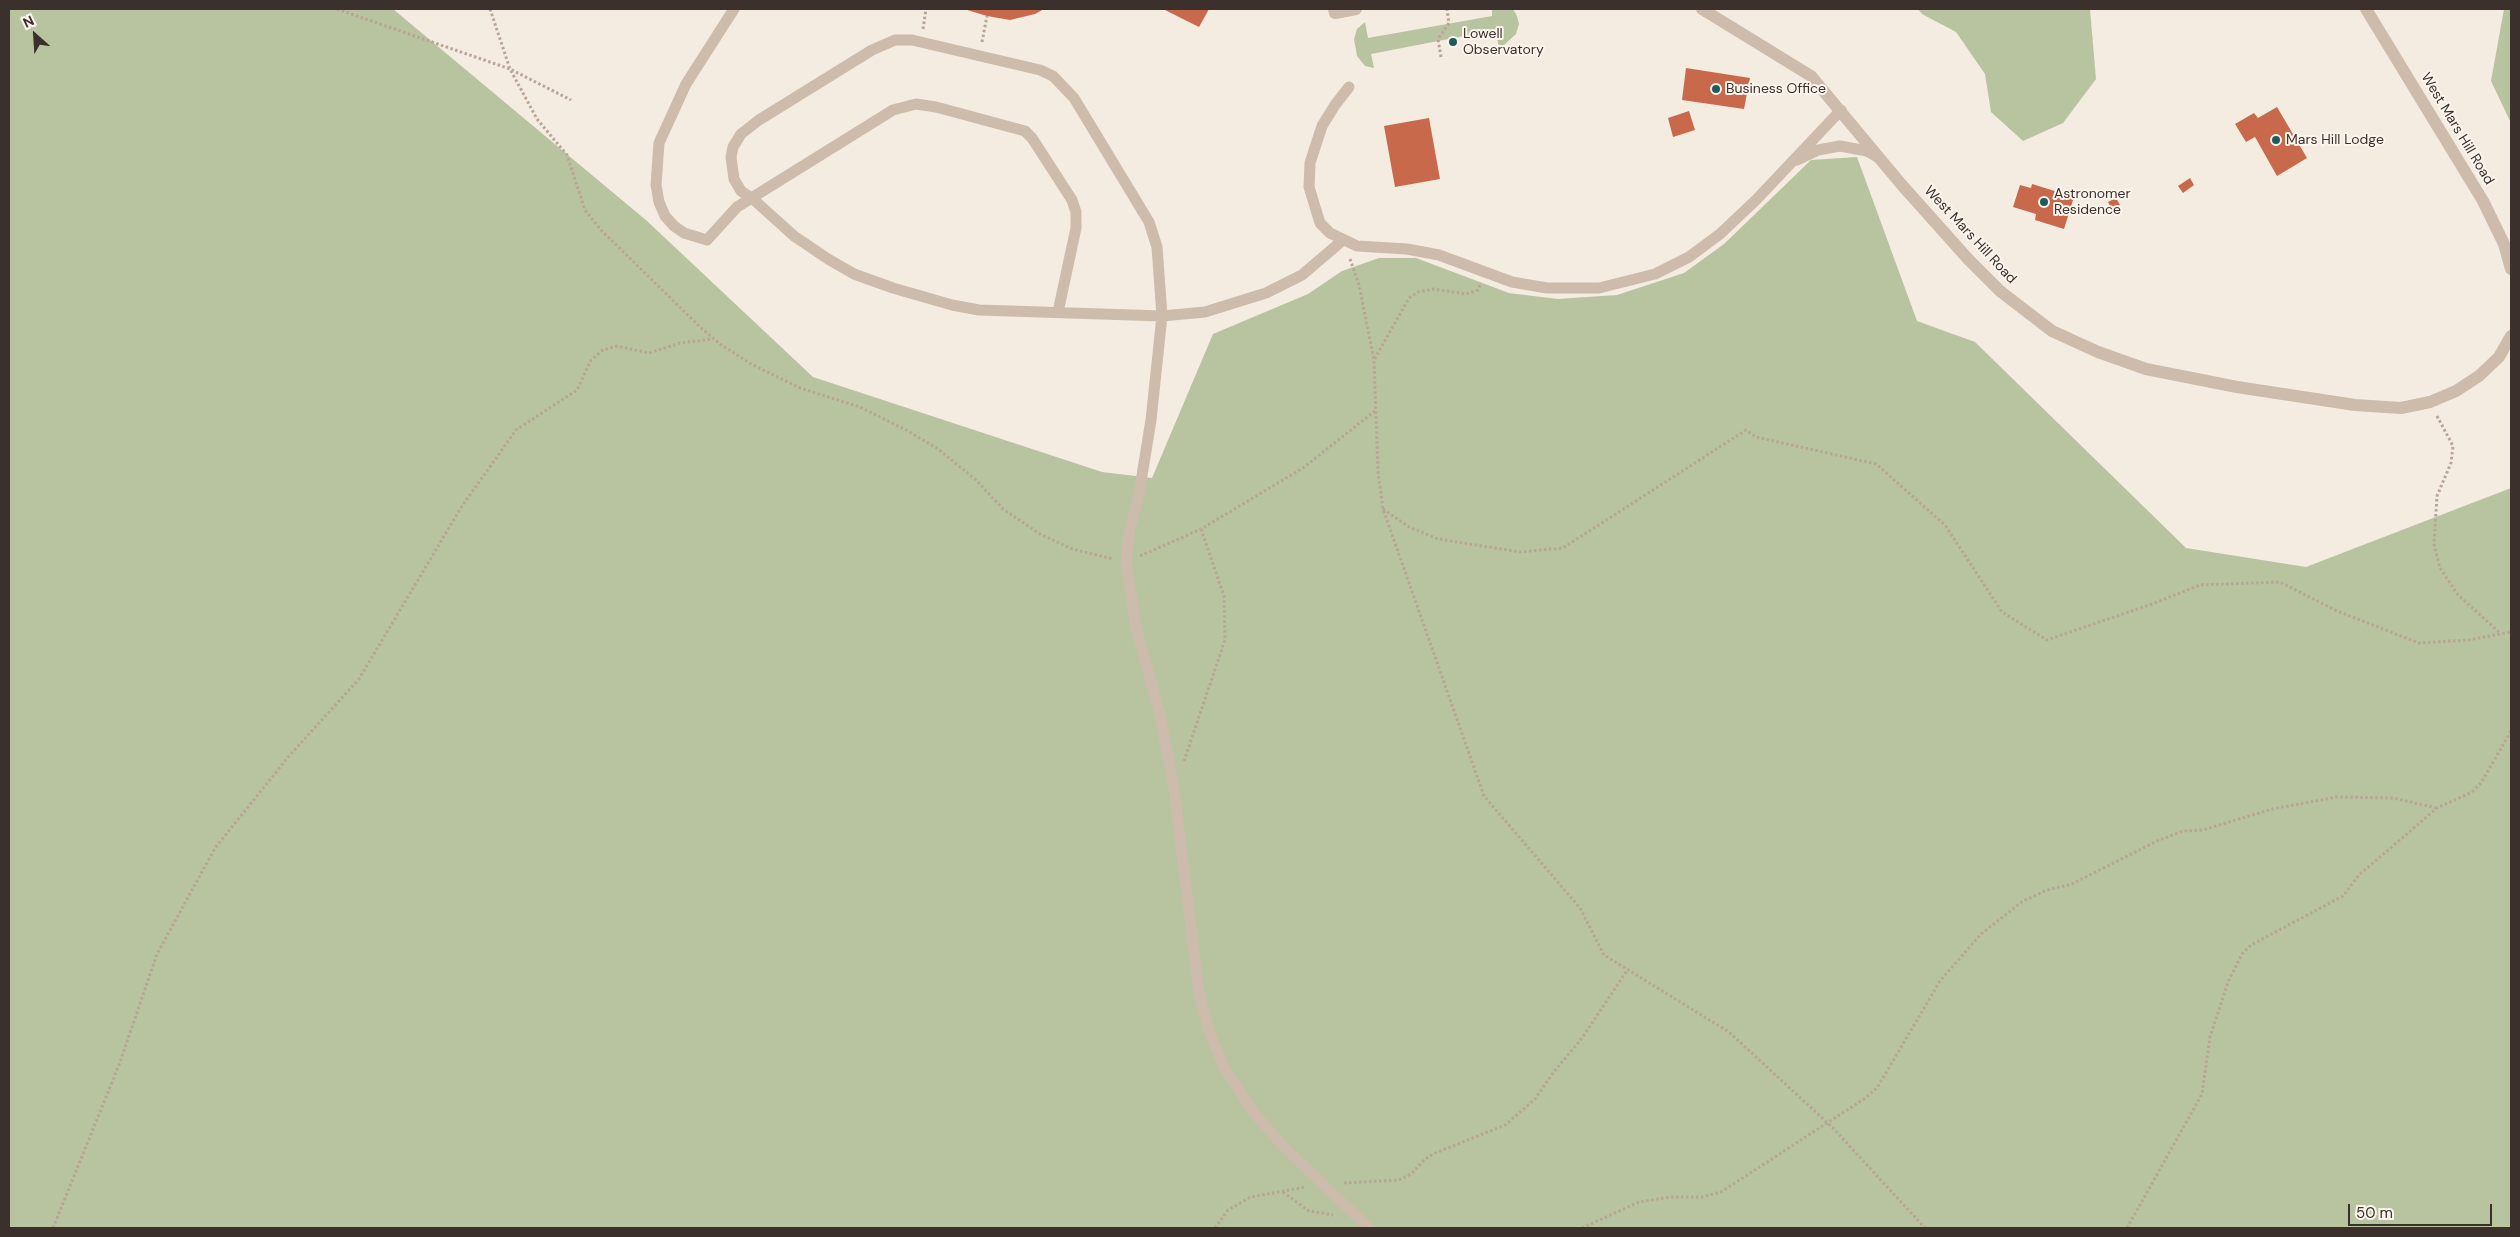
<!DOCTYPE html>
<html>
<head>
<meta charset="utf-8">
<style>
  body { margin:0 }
  #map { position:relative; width:2520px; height:1237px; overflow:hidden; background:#f4ebe1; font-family:"DM Sans",sans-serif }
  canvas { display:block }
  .frame { position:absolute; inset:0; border:10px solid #3b302b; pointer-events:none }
  .north { position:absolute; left:10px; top:10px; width:50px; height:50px; -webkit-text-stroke:4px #fbf5ee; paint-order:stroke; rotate:334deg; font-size:14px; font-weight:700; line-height:20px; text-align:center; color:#3b302b }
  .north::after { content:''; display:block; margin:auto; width:18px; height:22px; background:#3b302b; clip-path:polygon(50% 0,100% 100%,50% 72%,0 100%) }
  .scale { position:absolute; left:2348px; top:1204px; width:144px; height:22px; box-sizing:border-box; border:2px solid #3b302b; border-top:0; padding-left:6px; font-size:15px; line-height:18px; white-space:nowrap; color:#3b302b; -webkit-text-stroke:4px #fbf5ee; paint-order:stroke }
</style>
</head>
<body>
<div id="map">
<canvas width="2520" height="1237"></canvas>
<div class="frame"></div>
<div class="north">N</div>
<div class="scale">50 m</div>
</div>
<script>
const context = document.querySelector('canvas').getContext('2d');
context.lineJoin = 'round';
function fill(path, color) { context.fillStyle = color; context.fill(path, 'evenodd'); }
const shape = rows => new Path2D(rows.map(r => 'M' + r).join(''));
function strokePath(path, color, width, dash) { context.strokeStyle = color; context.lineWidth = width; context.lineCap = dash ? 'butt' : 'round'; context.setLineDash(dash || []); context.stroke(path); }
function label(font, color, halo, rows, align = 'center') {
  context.font = font + ' "DM Sans",sans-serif'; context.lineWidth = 4; context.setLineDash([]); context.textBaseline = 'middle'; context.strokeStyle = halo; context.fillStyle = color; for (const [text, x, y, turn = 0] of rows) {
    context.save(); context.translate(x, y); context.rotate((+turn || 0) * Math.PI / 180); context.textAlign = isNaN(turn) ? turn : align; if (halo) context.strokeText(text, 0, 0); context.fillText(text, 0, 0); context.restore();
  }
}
fill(shape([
  [9,9,393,9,647,221,813,377,1102,472,1152,478,1213,334,1308,294,1342,271,1379,258,1416,258,1509,293,1558,299,1617,295,1684,273,1724,244,1811,160,1857,157,1917,321,1975,342,2186,548,2306,567,2511,488,2511,1228,9,1228],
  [1492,9,1513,9,1517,16,1519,24,1516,34,1504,45,1499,47,1495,30,1371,54,1374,68,1365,66,1357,56,1354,39,1357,29,1365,22,1368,38,1492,16],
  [1918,9,2090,9,2096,79,2063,123,2023,141,1991,112,1985,74,1956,32,1922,14],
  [2504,9,2511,9,2511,123,2491,81]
]), '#b8c4a0');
fill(shape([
  [964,9,1044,9,1035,14,1010,20,987,16],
  [1163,9,1209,9,1199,27],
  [1686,68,1750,78,1744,109,1682,100],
  [2277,107,2307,158,2277,176,2255,137,2246,142,2235,124,2254,113,2258,118],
  [1689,111,1695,130,1673,137,1668,118],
  [1429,118,1440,179,1395,187,1384,126],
  [2190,178,2194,185,2183,193,2178,186],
  [2032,184,2074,197,2064,229,2035,220,2036,214,2013,207,2020,185,2031,188],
  [2116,198,2120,205,2112,210,2108,202]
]), '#c8694b');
strokePath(shape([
  [337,9,510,69,537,119,567,155,585,210,601,230,700,327,720,344,751,364,800,388,860,407,906,430,938,449,975,479,1003,509,1040,534,1072,549,1113,559],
  [490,9,510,69,571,100],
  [923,29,926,9],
  [982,42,987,16],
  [1441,57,1438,39,1449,23,1447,9],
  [1350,259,1359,285,1374,360],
  [1480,285,1478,290,1466,294,1433,289,1418,292,1409,298,1374,360,1378,471,1383,509,1484,796,1580,908,1604,955,1729,1032,1832,1127,1925,1228],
  [2437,416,2453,446,2451,463,2437,496,2434,544,2440,568,2458,595,2500,633],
  [1383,509,1409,527,1438,539,1520,552,1563,548,1746,430,1756,437,1876,464,1945,525,2002,612,2047,640,2152,604,2200,585,2280,582,2337,611,2419,643,2469,640,2511,632],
  [1140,556,1201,529,1303,468,1376,410],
  [1184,761,1225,640,1224,596,1201,529],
  [1344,1183,1399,1180,1411,1174,1424,1160,1433,1154,1505,1125,1535,1099,1553,1073,1582,1038,1628,969],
  [1283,1192,1309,1211,1333,1215],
  [53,1228,119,1065,157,954,215,848,289,756,359,679,462,506,516,430,577,390,591,360,603,350,617,346,649,353,680,343,713,339],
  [1215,1228,1228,1210,1251,1197,1306,1187],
  [1582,1228,1639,1202,1670,1197,1702,1197,1721,1192,1864,1099,1877,1088,1940,981,1981,934,2023,901,2047,890,2072,884,2157,841,2183,831,2203,830,2272,809,2337,797,2393,798,2437,808],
  [2127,1228,2202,1094,2210,1037,2228,982,2242,954,2251,945,2343,896,2359,875,2437,808,2472,792,2481,783,2511,731]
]), '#b9a596', 3, [2.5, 2.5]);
strokePath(shape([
  [734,9,686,84,659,143,656,185,659,202,665,216,674,226,684,233,707,240,737,207,893,110,916,104,936,107,1025,131,1032,138,1072,200,1076,212,1076,228,1058,312],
  [1349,87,1335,105,1322,126,1310,163,1309,187,1320,223,1330,233,1357,246,1407,249,1439,255,1512,282,1547,288,1599,288,1655,274,1689,257,1720,234,1756,200,1841,110],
  [1797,160,1818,150,1840,146,1867,151,1879,158],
  [1343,240,1302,275,1266,293,1205,312,1162,316,979,310,952,305,893,288,854,274,828,259,794,236,753,199,741,191,734,179,731,157,733,147,741,134,759,120,872,50,895,40,912,40,1040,70,1053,76,1074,98,1149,222,1157,247,1162,316,1151,420,1139,494,1129,532,1126,562,1136,627,1160,715,1174,788,1199,993,1210,1034,1224,1067,1254,1113,1284,1147,1369,1228]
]), '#cdbbac', 11);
strokePath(shape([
  [1334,9,1335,13,1356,9],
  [1702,9,1811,76,1901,184,1968,259,2000,291,2052,331,2098,352,2146,369,2237,387,2355,405,2401,408,2430,402,2456,391,2479,376,2499,357,2511,336],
  [2366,9,2483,201,2504,244,2511,269]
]), '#cdbbac', 12);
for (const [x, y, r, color] of [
  [1453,42,5,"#1f5a5e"],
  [1716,89,5,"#1f5a5e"],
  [2276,140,5,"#1f5a5e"],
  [2044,202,5,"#1f5a5e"]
]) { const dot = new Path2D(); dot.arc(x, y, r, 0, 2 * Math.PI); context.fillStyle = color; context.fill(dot); strokePath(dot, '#fbf5ee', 2); }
label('14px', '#3b302b', '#fbf5ee', [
  ["Lowell",1463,34],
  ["Observatory",1463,50],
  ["Business Office",1726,89],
  ["Mars Hill Lodge",2286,140],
  ["Astronomer",2054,194],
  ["Residence",2054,210]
], 'left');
label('14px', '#3b302b', '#fbf5ee', [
  ["West Mars Hill Road",2457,129,59],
  ["West Mars Hill Road",1970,235,47]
]);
</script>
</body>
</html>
